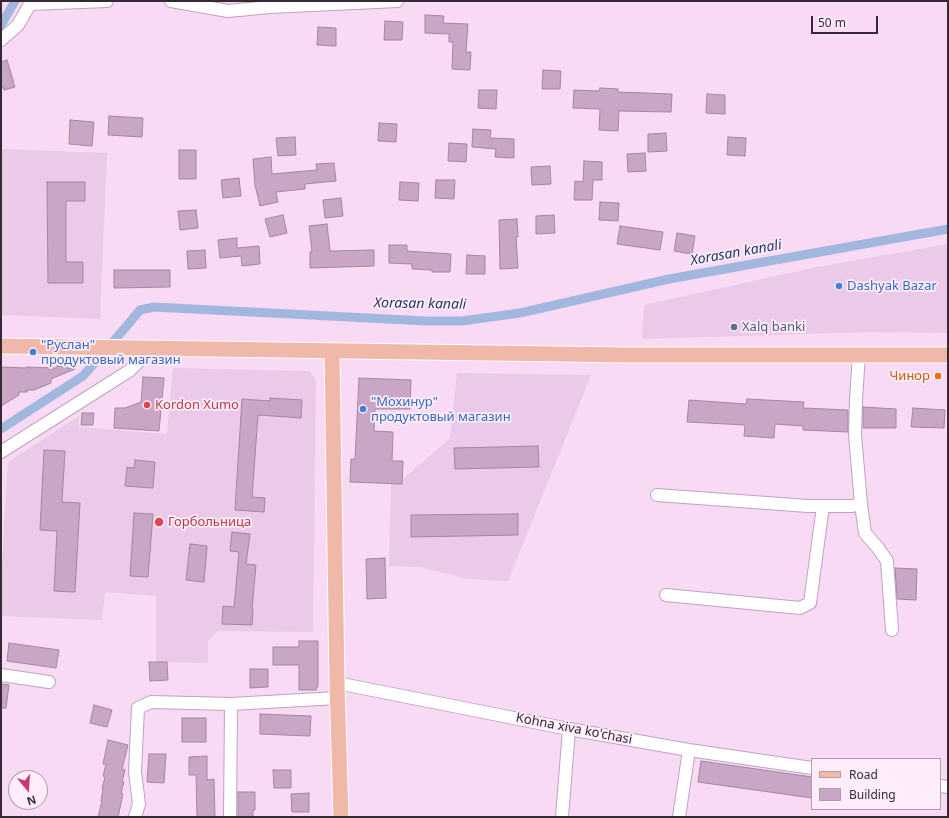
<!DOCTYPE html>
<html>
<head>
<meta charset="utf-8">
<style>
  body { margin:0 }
  #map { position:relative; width:949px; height:818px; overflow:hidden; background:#f8daf4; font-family:"Noto Sans",sans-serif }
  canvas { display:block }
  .frame { position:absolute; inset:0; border:2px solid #352a34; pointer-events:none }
  .legend { position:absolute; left:811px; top:758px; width:130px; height:52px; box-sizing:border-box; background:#feecfb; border:1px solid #ae9eab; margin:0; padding:5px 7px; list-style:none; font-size:12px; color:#352a34 }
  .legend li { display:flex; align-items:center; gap:8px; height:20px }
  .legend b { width:20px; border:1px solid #ae9eab }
  .north { position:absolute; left:8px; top:770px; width:40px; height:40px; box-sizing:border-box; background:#feecfb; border:1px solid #ae9eab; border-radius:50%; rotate:162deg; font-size:11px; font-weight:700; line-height:16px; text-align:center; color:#352a34 }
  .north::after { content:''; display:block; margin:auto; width:14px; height:18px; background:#c43a71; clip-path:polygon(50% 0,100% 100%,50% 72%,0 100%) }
  .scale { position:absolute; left:811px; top:16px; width:67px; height:18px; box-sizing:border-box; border:2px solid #352a34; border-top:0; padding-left:5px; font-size:12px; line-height:14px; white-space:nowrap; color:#352a34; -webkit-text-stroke:3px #feecfb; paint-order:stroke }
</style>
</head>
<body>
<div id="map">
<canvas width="949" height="818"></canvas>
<div class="frame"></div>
<ul class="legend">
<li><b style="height:5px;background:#f0b8a9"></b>Road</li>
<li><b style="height:11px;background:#c9a6c6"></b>Building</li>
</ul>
<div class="north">N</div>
<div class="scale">50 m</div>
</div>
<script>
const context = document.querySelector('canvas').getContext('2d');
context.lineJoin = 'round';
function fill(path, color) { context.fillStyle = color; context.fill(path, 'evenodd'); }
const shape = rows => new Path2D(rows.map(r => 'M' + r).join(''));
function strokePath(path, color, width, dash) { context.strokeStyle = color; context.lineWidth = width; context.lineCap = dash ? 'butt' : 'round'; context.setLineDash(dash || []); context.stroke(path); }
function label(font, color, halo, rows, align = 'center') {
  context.font = font + ' "Noto Sans",sans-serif'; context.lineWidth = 3.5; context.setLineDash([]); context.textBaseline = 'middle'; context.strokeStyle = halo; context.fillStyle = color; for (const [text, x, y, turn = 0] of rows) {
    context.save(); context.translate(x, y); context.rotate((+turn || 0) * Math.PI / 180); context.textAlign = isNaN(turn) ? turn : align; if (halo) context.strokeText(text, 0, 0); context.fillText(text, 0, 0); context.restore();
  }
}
fill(shape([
  [1,149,107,153,100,319,1,315],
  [948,244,948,333,871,332,642,339,644,305,817,267],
  [173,368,309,371,316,380,313,632,218,631,208,641,208,663,156,662,156,596,105,592,102,620,1,616,1,582,8,462,79,416,79,427,167,434],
  [457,373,591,375,508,581,468,579,420,567,389,566,391,483,402,484,402,480,450,438]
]), '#ebc9e8');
strokePath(shape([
  [1,25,15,1],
  [1,429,83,376,125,328,140,310,154,307,426,321,462,321,520,313,669,279,948,229]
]), '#a2b7dd', 9);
const building = shape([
  [425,15,444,16,443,23,468,24,466,52,471,52,470,70,452,69,453,42,449,42,449,34,425,33,425,15],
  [385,21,403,22,402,40,384,40,385,21],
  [318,27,336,28,336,46,317,45,318,27],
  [7,60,15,87,4,90,2,86,1,87,1,62,7,60],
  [543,70,561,71,560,89,542,89,543,70],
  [600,88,618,89,618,92,672,94,671,112,619,111,618,131,599,130,600,109,573,108,574,90,599,91,600,88],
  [479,90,497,90,496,109,478,108,479,90],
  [707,94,725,95,725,114,706,113,707,94],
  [109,116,143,118,142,137,108,135,109,116],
  [70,120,94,122,92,146,69,144,70,120],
  [379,123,397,124,396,142,378,141,379,123],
  [473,129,491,130,490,138,514,139,514,158,495,157,496,149,472,147,473,129],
  [666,133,667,151,648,152,648,134,666,133],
  [295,137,296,155,278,156,276,138,295,137],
  [728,137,746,138,745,156,727,155,728,137],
  [449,143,467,144,466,162,448,161,449,143],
  [179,150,196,150,196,179,179,179,179,150],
  [645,153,646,171,628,172,627,154,645,153],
  [271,157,272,174,317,170,316,164,334,163,336,181,305,184,305,189,276,192,278,202,260,206,255,185,253,159,271,157],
  [584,161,602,162,602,180,593,180,592,200,574,200,575,181,583,182,584,161],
  [550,166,551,184,532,185,531,167,550,166],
  [239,178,241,196,223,198,221,180,239,178],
  [436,180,455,180,454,199,435,198,436,180],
  [47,182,85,182,85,201,66,201,66,262,83,262,83,283,48,283,47,182],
  [400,182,419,183,418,201,399,200,400,182],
  [341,198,343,216,325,218,323,200,341,198],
  [600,202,619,203,618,221,599,220,600,202],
  [196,210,198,228,180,230,178,211,196,210],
  [283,215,287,233,270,237,265,219,283,215],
  [554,215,555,233,536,234,536,216,554,215],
  [517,219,518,237,516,237,518,268,500,269,499,220,517,219],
  [327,224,330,251,374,250,374,266,310,268,310,252,312,252,309,226,327,224],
  [620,226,663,232,660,250,617,244,620,226],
  [677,233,695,236,692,254,674,251,677,233],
  [237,238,237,248,259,246,260,264,242,266,241,256,220,258,218,240,237,238],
  [389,245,407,245,407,251,451,254,450,272,432,272,432,270,412,269,412,264,389,263,389,245],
  [205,250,206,268,188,269,187,251,205,250],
  [467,255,485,256,485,274,466,274,467,255],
  [114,270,170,270,170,287,114,288,114,270],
  [57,366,67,366,67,368,75,369,51,379,51,383,34,390,27,390,27,392,19,392,19,395,1,406,1,367,26,368,26,367,57,368,57,366],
  [143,377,164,378,159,431,114,428,115,408,125,408,141,402,143,377],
  [359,378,411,380,410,409,375,409,374,431,393,432,392,461,403,461,402,484,350,482,351,459,355,459,359,378],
  [270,398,302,400,301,418,258,415,252,497,265,498,264,512,235,510,242,399,270,401,270,398],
  [747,399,804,402,803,408,848,410,848,432,803,430,803,426,775,424,774,438,744,436,745,425,687,422,689,400,746,404,747,399],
  [863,407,896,409,896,428,863,428,863,407],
  [913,408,945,410,944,428,911,427,913,408],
  [82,413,94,413,93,425,81,425,82,413],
  [538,446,539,467,455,469,454,448,538,446],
  [44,450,65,451,62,502,80,503,75,592,54,591,57,531,40,530,44,450],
  [135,460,155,462,153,488,125,486,127,467,134,468,135,460],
  [134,513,153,514,148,577,130,576,134,513],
  [518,514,518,535,411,537,411,515,518,514],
  [232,532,250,534,246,564,256,565,252,608,253,608,252,625,222,624,223,606,234,607,239,552,230,551,232,532],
  [190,544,207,546,204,582,186,580,190,544],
  [385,558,386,598,367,599,366,559,385,558],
  [895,568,917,569,916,600,897,599,895,568],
  [299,641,318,641,318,685,316,690,299,690,299,665,273,665,273,647,299,647,299,641],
  [9,643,59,650,56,668,7,661,9,643],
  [149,662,167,662,168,680,150,681,149,662],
  [250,669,268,669,268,687,250,688,250,669],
  [1,684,9,685,6,708,1,708,1,684],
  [94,705,112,710,107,727,90,723,94,705],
  [260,714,311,716,310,736,260,734,260,714],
  [182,718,206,718,206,742,182,742,182,718],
  [108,740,128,745,122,769,125,770,122,782,124,782,121,793,123,794,118,817,98,817,102,801,101,801,103,789,102,789,105,777,103,776,106,764,103,764,108,740],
  [149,754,166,754,164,783,147,782,149,754],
  [207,756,207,780,214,779,215,817,197,817,196,775,189,775,189,757,207,756],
  [701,761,812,777,812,798,698,782,701,761],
  [273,770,291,770,291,788,274,788,273,770],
  [238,792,255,792,255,810,253,810,253,817,238,817,238,792],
  [309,793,309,812,292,812,291,794,309,793]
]);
fill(building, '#c9a6c6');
strokePath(building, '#a2879f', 1);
const minor = shape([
  [171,1,228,11,270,7,397,1],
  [1,40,18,25,30,4,107,1],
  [1,452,129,371,138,362,145,348],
  [657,495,808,506,852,506,861,504,855,435,856,399,859,355],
  [861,504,865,533,878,548,887,561,892,630],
  [666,595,800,608,810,603,823,506],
  [1,675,49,682],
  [337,683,569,729,689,750,812,768],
  [940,786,948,787],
  [135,817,139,804,135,772,138,708,151,702,231,704,337,698],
  [230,817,231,704],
  [562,817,569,729],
  [679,817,689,750]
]);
const major = shape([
  [1,346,628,355,948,355],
  [332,351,337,683,341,817]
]);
strokePath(minor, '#bfa3bc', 14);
strokePath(major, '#fff', 17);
strokePath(minor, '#fff', 12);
strokePath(major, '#f0b8a9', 15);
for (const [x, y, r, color] of [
  [839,286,4,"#3f7fe0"],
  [734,327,4,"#5c6f8a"],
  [33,352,4,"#3f7fe0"],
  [938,376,4,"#e8710a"],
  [147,405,4,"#e0444e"],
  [363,409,4,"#3f7fe0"],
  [159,522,5,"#e0444e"]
]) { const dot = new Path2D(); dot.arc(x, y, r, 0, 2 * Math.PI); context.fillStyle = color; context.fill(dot); strokePath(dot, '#feecfb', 1.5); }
label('13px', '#366cbe', '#feecfb', [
  ["Dashyak Bazar",847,286],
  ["\"Руслан\"",41,345],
  ["продуктовый магазин",41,360],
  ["\"Мохинур\"",371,402],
  ["продуктовый магазин",371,417]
], 'left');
label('13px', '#4e5e75', '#feecfb', [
  ["Xalq banki",742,327]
], 'left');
label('13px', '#c56008', '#feecfb', [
  ["Чинор",930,376]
], 'right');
label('13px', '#be3a42', '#feecfb', [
  ["Kordon Xumo",155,405],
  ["Горбольница",168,522]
], 'left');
label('13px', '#352a34', '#feecfb', [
  ["Kohna xiva ko'chasi",574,729,11]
]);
label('italic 14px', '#203969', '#feecfb', [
  ["Xorasan kanali",736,253,-10],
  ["Xorasan kanali",420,304,1]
]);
</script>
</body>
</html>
